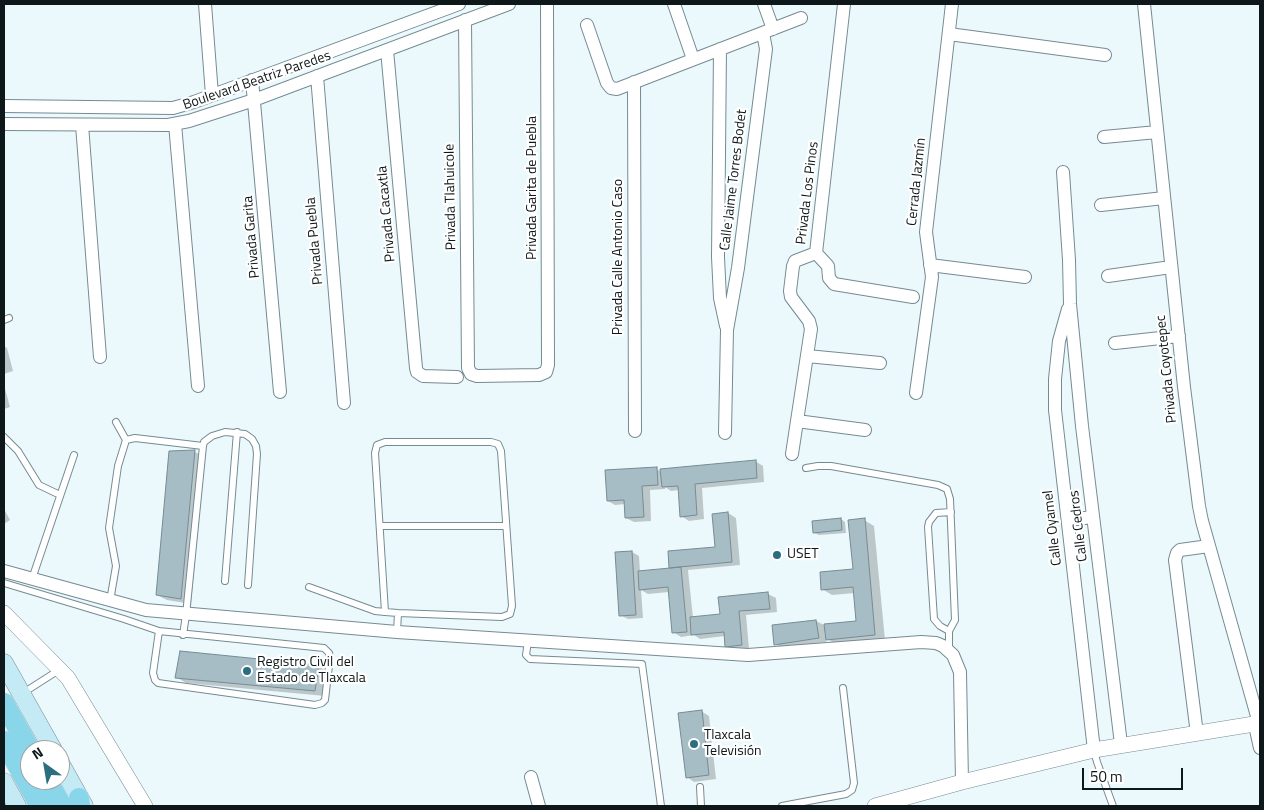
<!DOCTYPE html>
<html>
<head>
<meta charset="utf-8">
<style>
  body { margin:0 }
  #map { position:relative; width:1264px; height:810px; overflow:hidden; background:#ebf9fd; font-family:"Titillium Web",sans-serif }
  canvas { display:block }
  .frame { position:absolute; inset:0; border:5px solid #0e1719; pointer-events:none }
  .north { position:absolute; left:20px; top:740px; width:50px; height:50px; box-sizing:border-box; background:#fff; border:1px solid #9fa2a3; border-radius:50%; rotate:328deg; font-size:14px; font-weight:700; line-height:20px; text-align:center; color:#0e1719 }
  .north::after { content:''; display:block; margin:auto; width:18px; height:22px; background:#2b6e80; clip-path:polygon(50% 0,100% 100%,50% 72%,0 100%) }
  .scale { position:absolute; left:1082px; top:768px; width:101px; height:22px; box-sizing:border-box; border:2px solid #0e1719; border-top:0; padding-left:6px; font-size:15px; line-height:18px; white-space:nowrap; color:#0e1719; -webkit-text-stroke:4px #fff; paint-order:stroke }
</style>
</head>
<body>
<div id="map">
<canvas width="1264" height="810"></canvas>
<div class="frame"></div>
<div class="north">N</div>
<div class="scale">50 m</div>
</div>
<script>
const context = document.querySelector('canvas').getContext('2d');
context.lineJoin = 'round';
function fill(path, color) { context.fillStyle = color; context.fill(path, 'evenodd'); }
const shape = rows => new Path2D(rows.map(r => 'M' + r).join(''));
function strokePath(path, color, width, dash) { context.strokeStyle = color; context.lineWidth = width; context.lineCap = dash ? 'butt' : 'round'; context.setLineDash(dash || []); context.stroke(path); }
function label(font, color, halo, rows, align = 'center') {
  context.font = font + ' "Titillium Web",sans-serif'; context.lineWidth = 4.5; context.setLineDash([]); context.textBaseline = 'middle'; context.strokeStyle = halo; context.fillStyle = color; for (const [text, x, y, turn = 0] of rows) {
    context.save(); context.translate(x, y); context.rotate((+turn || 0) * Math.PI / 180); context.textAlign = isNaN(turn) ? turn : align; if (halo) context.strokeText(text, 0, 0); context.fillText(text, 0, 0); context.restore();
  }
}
fill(shape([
  [4,346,7,348,13,371,4,374],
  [4,385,10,407,4,409],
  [170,452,195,452,205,457,191,604,167,600,157,595],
  [755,461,763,466,764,482,702,488,704,519,689,521,681,516,679,490,671,491,665,487,665,489,650,490,651,521,634,522,626,518,625,504,615,505,608,501,656,469,662,472],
  [4,509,10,520,4,524],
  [728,513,736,518,740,565,688,570,693,618,721,615,768,594,776,598,777,612,746,615,749,649,734,650,726,646,725,636,700,639,694,635,681,637,673,632,669,592,648,594,641,590,643,618,628,619,620,615,632,552,639,556,640,572,671,569,669,552,716,548],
  [841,519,845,522,846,533,819,535,814,533],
  [864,520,874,526,885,640,837,645,826,638,826,642,783,648,775,644,816,621,826,626,858,622,855,593,832,595,822,589,854,570],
  [318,666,328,672,325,696,186,683,176,677],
  [701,711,709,716,716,779,694,782,687,777]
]), '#0003');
const building = shape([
  [195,450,181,599,156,595,169,451,195,450],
  [756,460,757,478,695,484,697,515,680,517,678,486,662,487,660,469,756,460],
  [657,467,658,485,642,486,644,517,625,518,624,500,607,501,605,470,657,467],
  [728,512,732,562,669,568,668,551,715,547,712,514,728,512],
  [841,518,842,530,813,533,812,521,841,518],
  [865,518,875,635,826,640,824,624,856,621,853,587,821,590,820,572,853,569,848,520,865,518],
  [632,551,636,615,619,616,615,552,632,551],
  [681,567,687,632,672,633,668,587,639,590,638,571,681,567],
  [768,592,770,609,739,611,742,645,725,647,724,632,691,635,690,617,720,614,718,597,768,592],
  [816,620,819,638,774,645,772,625,816,620],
  [180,651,319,665,315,691,175,678,180,651],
  [702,710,709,775,686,778,678,713,702,710]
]);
fill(building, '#a7bdc5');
strokePath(building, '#768b92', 1);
const service = shape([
  [4,320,9,318],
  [4,437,18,451,39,485,60,495],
  [126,440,135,438,203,446,186,615,183,635],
  [203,446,204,442,212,436,225,432,245,434,252,439,256,446,257,454,248,585],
  [806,468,818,466,831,466,938,485,947,489,950,499,955,620,949,631,949,649],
  [381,526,506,526],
  [32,579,74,455],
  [225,581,237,432],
  [4,583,124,619,159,631,324,648,329,653,330,657,325,700,322,703,315,705,158,683,155,680,153,673,159,631],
  [309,587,375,611,385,612,398,613,502,617,510,614,512,606,501,451,498,444,491,442,385,442,377,445,375,453,385,612],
  [110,601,116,566,109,528,118,466,126,440,116,422],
  [949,631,940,626,934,619,928,527,929,522,936,513,951,512],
  [397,632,398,613],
  [528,641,526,655,530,659,642,664,661,806],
  [23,693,59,670],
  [1094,751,1097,762,1113,806],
  [700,787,701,806],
  [782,806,846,794,852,790,854,783,843,688]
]);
const minor = shape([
  [205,4,212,95],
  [674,4,693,59],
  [764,4,773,29],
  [1144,4,1184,387,1199,506,1202,521,1257,716,1256,730,1260,748],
  [465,20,468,368,471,374,477,376,539,375,546,372,548,365,547,4],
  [587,25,607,83,611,88,617,89,801,18],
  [949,34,1105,55],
  [720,49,718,257,720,298,726,326],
  [387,50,416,368,417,372,423,376,457,377],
  [317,76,344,403],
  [252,80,280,392],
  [634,82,635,431],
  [4,106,173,108,194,102,459,4],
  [4,124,168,125,189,121,254,100,509,4],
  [175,124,198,386],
  [82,125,100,357],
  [1104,137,1157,132],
  [1063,172,1069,260,1070,304,1082,426,1121,744],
  [1101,205,1164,198],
  [816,253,844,4],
  [816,253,828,266,829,278,834,284,913,297],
  [930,265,1025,277],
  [1108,276,1171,267],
  [1068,309,1059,341,1055,379,1055,410,1094,750],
  [1115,343,1179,336],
  [807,356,880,363],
  [916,393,932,277,926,232,952,4],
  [797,421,865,430],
  [725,433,727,330,738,268,766,49,763,33],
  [792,454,811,329,809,321,791,297,790,291,793,266,795,261,816,253],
  [1068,520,1093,517],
  [4,571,146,610,397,632,748,655,921,642,936,643,943,646,953,655,960,672,962,782],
  [1197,734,1175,560,1177,553,1180,550,1209,546],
  [531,777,539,806]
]);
const tertiary = shape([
  [4,613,68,678,145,806],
  [875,806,962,782,1094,750,1260,723]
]);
const secondary = shape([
  [4,663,53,750],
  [60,763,84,806],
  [4,782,17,806]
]);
const primary = shape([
  [4,703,30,750],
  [4,741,40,806],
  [47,780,62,806],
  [79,798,80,806]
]);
strokePath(service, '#758b92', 8);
strokePath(minor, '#758b92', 14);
strokePath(tertiary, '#758b92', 16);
strokePath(secondary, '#758b92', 19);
strokePath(primary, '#d4d5d6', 21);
strokePath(service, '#fff', 6);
strokePath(minor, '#fff', 12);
strokePath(tertiary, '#fff', 15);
strokePath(secondary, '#c4ebf5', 18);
strokePath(primary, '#89d6eb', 20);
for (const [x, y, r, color] of [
  [777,555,5,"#2b6e80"],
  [247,671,5,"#2b6e80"],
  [694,744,5,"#2b6e80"]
]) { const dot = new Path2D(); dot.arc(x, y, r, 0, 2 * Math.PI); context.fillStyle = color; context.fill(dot); strokePath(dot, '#fff', 2); }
label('14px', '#0e1719', '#fff', [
  ["Boulevard Beatriz Paredes",257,81,-19],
  ["Calle Jaime Torres Bodet",734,180,-83],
  ["Cerrada Jazmín",917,182,-84],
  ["Privada Garita de Puebla",533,188,-90],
  ["Privada Los Pinos",808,193,-83],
  ["Privada Tlahuicole",451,197,-91],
  ["Privada Cacaxtla",387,214,-95],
  ["Privada Garita",252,237,-95],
  ["Privada Puebla",315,241,-95],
  ["Privada Calle Antonio Caso",619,257,-90],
  ["Privada Coyotepec",1167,369,-96],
  ["Calle Cedros",1079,526,-97],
  ["Calle Oyamel",1053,528,-97]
]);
label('14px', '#0e1719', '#fff', [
  ["USET",787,555],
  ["Registro Civil del",257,663],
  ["Estado de Tlaxcala",257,679],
  ["Tlaxcala",704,736],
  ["Televisión",704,752]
], 'left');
</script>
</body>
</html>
